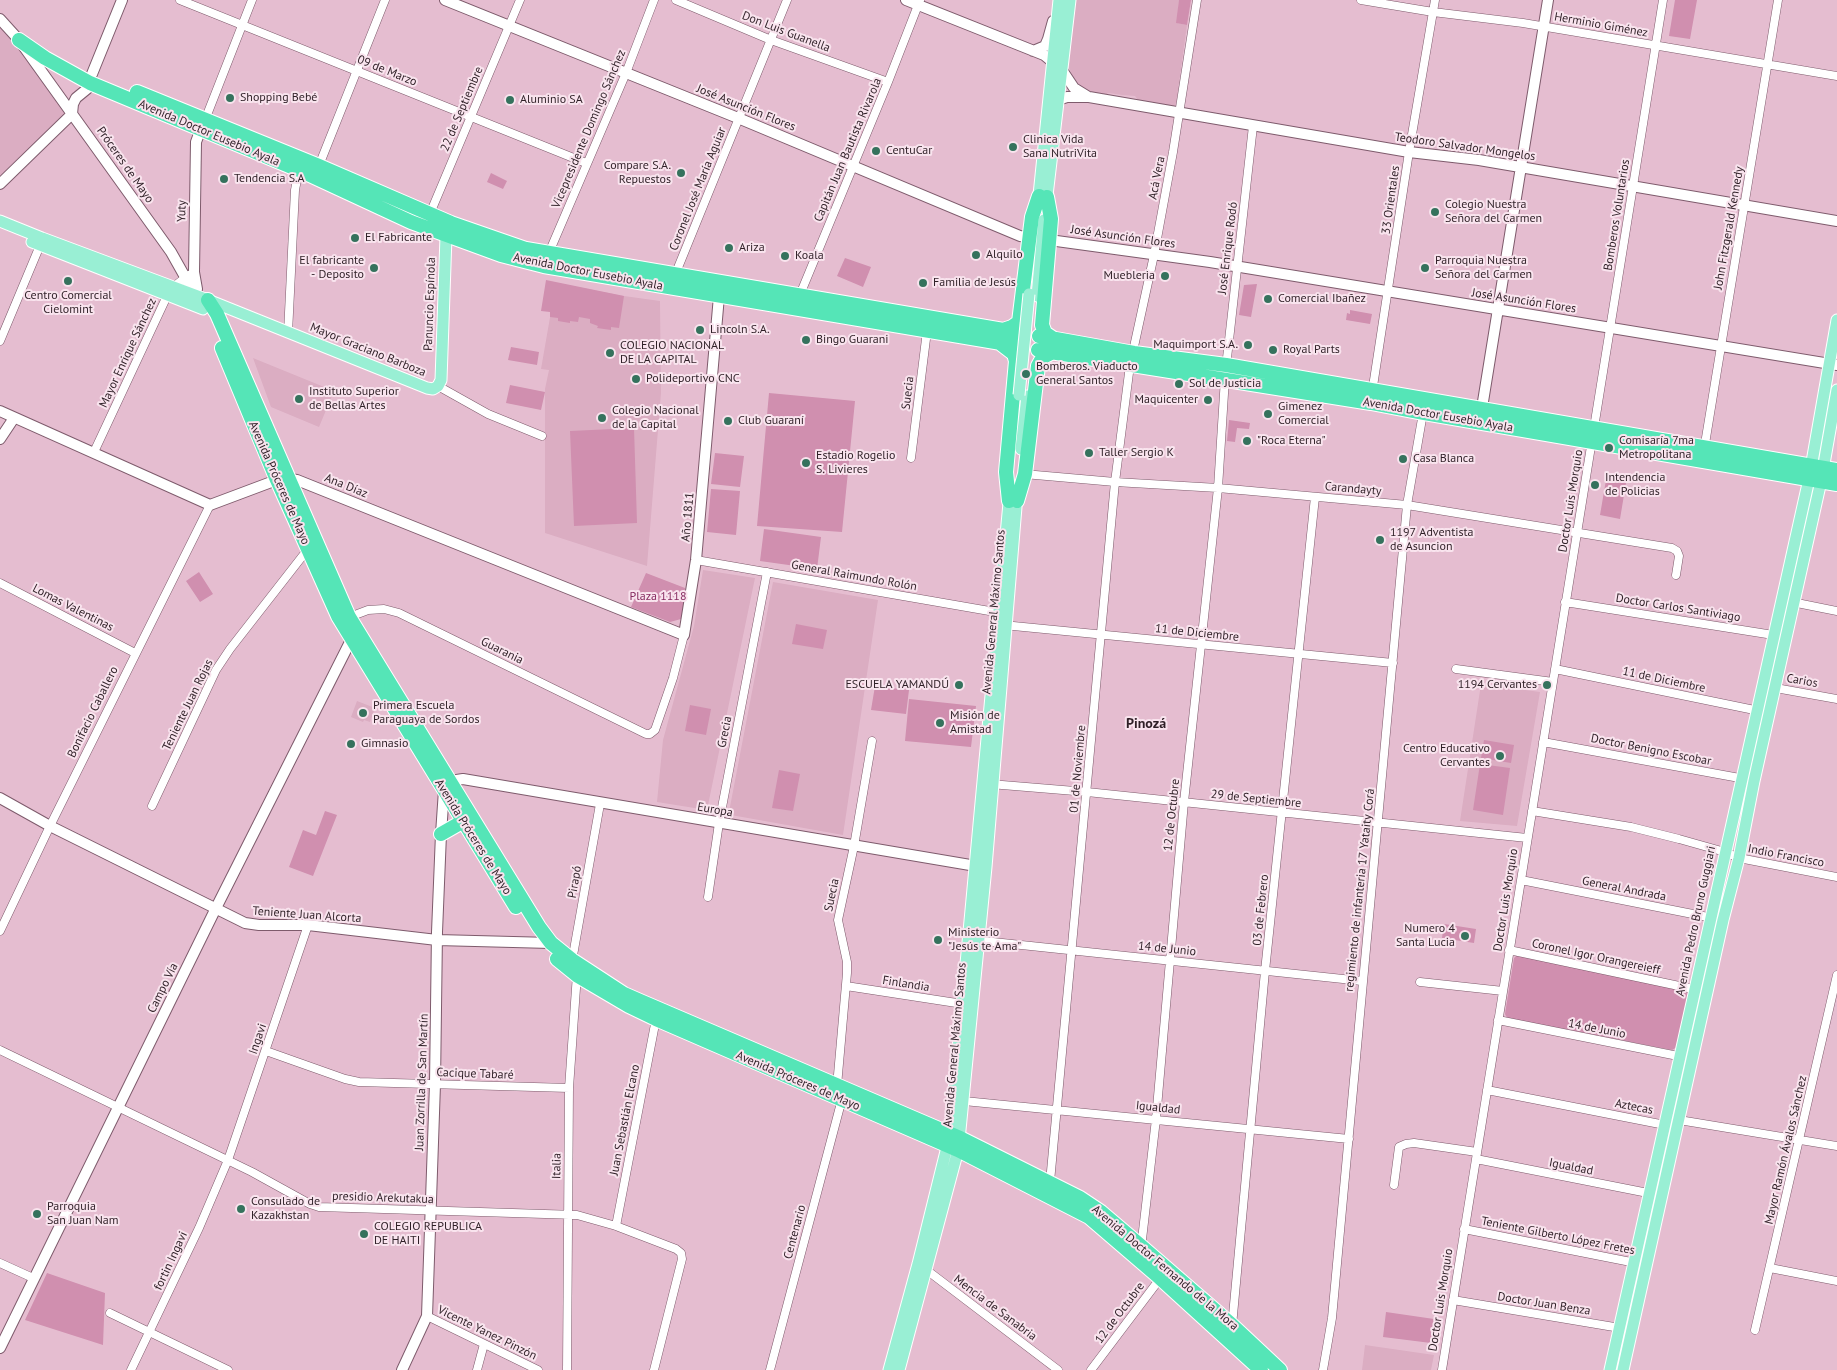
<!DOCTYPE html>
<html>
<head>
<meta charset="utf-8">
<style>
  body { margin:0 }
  canvas { display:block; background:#e5bdd0 }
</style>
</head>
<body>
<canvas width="1837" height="1370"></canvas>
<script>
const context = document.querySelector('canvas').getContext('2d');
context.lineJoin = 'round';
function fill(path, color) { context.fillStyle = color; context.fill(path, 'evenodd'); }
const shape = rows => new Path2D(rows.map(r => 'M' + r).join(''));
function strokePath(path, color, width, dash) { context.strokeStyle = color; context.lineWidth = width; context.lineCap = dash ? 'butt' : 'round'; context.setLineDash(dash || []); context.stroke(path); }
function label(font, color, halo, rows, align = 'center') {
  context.font = font + ' "PT Sans",sans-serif'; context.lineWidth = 4; context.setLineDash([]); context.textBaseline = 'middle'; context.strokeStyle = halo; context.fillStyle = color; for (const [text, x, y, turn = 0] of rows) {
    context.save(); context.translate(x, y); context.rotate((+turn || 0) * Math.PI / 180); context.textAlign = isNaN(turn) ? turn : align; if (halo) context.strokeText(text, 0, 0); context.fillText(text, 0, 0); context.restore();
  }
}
fill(shape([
  [1075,0,1179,0,1177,23,1187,25,1176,105,1173,106,1138,100,1135,96,1122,95,1109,93,1104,95,1086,92,1077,85,1069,68],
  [0,26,38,72,65,109,65,113,64,118,0,176],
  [556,283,624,296,660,301,661,393,647,566,545,533,545,389,549,370,541,369],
  [253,358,334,391,319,427,271,407],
  [703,570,755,578,707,810,657,802,663,740,694,626],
  [773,582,878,600,843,835,731,815,729,812],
  [1481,684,1540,692,1517,826,1460,821],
  [357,701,375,708,370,722,364,720,363,722,351,717],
  [1365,1345,1434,1355,1431,1370,1362,1370]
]), '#dbadc2');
fill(shape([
  [1179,0,1191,0,1187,25,1176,23],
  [1675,0,1697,0,1690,39,1669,36],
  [491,173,507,181,503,189,487,182],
  [845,258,871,267,863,287,837,276],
  [546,280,624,296,619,328,611,327,611,330,597,328,598,326,590,323,590,319,579,317,578,322,570,321,570,323,558,321,558,318,550,317,550,312,541,311],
  [1257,284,1251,317,1239,315,1244,285],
  [1350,310,1372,314,1370,324,1346,320,1347,313,1350,314],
  [511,347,539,352,537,365,508,360],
  [510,385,545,392,541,410,506,403],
  [769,393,855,401,842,532,757,526],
  [1229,420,1250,423,1249,429,1237,428,1235,442,1227,441],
  [634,428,637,523,574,526,570,431],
  [715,453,744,456,740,487,711,484],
  [1606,480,1626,483,1620,519,1600,515],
  [711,489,740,491,736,535,707,532],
  [764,529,821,537,817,569,760,561],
  [199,572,213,594,200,602,186,581],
  [646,573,685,588,683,614,681,619,670,622,631,607],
  [796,624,827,630,823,649,792,644],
  [875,686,909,690,906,714,871,710],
  [909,699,976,706,971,747,905,741],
  [690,705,711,709,706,735,685,731],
  [1484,740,1514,745,1511,763,1481,758],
  [1480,764,1510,768,1503,815,1473,810],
  [779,770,800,774,793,811,772,808],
  [325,811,337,815,313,876,289,867,303,830,316,835],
  [1444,924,1476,929,1474,943,1442,938],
  [1517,955,1688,991,1689,993,1677,1047,1672,1050,1507,1018,1505,1014,1514,958],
  [47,1273,105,1293,103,1345,25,1320],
  [1386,1312,1434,1319,1431,1343,1383,1337]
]), '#d08faf');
const street = shape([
  [180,0,586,163],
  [676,0,771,40,888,82],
  [1361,0,1433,12,1523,23,1837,76],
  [205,120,252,0],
  [318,168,385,0],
  [429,216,520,0],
  [548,255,626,73,654,0],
  [675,275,787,0],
  [799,297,888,82,920,0],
  [288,333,295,190,299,169],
  [0,341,41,243],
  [1226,367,1253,126],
  [438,386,488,414,542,436],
  [1372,393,1409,152,1435,0],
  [1704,450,1778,0],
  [94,452,167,296,173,287,189,275],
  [911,458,927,331],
  [1024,474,1115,482,1218,488,1407,505,1672,548,1677,551,1679,556,1676,575],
  [696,560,1001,613],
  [0,583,135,653],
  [1782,600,1837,611],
  [1565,602,1786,637],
  [347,618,368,610,384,609,399,613,646,734,650,734,655,730,673,678,684,635],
  [1003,625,1393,663],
  [1456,669,1553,682],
  [1555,669,1769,713],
  [1770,687,1837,699],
  [1543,742,1745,779],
  [990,784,1087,792,1527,838],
  [152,806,216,670,230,649,308,549],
  [1532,811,1631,827,1679,839,1725,852,1739,858,1837,877],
  [1521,880,1723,920],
  [708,897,719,823,767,572],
  [0,931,50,826,210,505],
  [974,940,1362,981],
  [1509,950,1698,990],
  [572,961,600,804],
  [1420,982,1503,991],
  [846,986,963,1004],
  [1498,1020,1683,1057],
  [0,1050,252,1172,310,1204,319,1207,577,1215,616,1226,676,1249,681,1253,682,1259,654,1370],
  [266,1051,345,1079,359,1082,569,1088],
  [837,1086,847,973,847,962,838,920,854,846,872,741],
  [1487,1090,1665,1125,1679,1120,1837,1146],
  [964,1101,1349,1139],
  [1476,1159,1653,1194],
  [1050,1182,1115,482,1130,365,1154,255,1173,152,1197,0],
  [1394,1185,1399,1147,1406,1144,1414,1143,1477,1152],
  [616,1226,656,1019],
  [1464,1229,1636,1263],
  [1141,1248,1156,1119,1184,802,1218,488,1225,378],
  [0,1263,33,1278],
  [924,1268,1058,1370],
  [1770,1268,1837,1281],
  [1453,1300,1632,1330],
  [110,1313,228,1370],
  [427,1316,538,1370],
  [1232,1326,1265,971,1315,497],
  [1755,1330,1837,975],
  [131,1370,199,1228,228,1160,308,925],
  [477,1370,484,1344],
  [567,1370,569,1088,577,974],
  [770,1370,842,1099],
  [1091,1370,1162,1276],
  [1323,1370,1332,1318,1407,505,1423,413],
  [1442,1370,1663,0]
]);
const secondary = shape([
  [445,0,738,118,1020,236,1210,262,1837,365],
  [906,0,1044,55,1062,70,1074,88,1087,96],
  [0,19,19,40,171,252,198,300],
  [1033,51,1045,46,1048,39,1053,21],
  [92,74,122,0],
  [1052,102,1067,97,1089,97,1409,152,1479,160,1837,221],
  [72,114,73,104,76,98,87,89,90,83],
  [0,184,72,114],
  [197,289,194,272,196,142,203,123],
  [0,411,210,505,282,478,297,480,684,635,696,560,719,296],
  [1481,414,1548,0],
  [0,439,14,418],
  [0,798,50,826,245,923,259,925,308,925,437,940,551,943],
  [0,1348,216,908,351,640],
  [402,1370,427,1316,435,1084,437,932,441,834,444,790,450,781,463,779,976,866]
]);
const primary = shape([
  [1046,204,1070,0],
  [1038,205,1059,0],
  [0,221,42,238,208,300,427,388,433,389,438,386,441,380,446,236,449,229],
  [32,242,203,309],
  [1037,296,1044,220],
  [1021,449,1027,396],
  [889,1370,918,1264,950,1135,1010,492],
  [899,1370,958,1150,986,867,1016,507],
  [1610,1370,1809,479,1837,320],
  [1623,1370,1723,920,1739,858,1754,781,1821,481,1837,390]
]);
const highway = shape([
  [19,40,45,58,90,83,299,170,411,222,501,255,544,266,1019,346],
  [137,92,319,166,451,223,526,249,1021,333],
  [1047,197,1051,219,1042,325,1045,333,1054,339],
  [208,300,217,314,349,617,539,927,551,943,572,960,624,994,640,1001,960,1138,1080,1198,1101,1212,1141,1246,1232,1325,1280,1370],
  [1003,330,1012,327,1019,322,1032,217,1039,196],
  [1039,336,1134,353,1226,365,1837,470],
  [1001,344,1014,354,1016,361,1006,472,1009,501],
  [222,348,277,480,338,616,516,907],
  [1038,350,1371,403,1423,413,1837,484],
  [1017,501,1025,474,1038,366,1043,357,1053,352],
  [441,834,462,822],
  [557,959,578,976,629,1006,656,1019,958,1150,1089,1217,1160,1278,1261,1370]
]);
strokePath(street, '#7e5b6c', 9);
strokePath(secondary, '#7e5b6c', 12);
strokePath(primary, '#fff', 13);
strokePath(highway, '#fff', 16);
strokePath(street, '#fff', 8);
strokePath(secondary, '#fff', 10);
strokePath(primary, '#99efd4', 11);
strokePath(highway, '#55e5b7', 14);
const primaryBridge = shape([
  [1019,395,1029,294]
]);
strokePath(primaryBridge, '#fff', 13, []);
strokePath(primaryBridge, '#99efd4', 11);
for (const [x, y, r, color] of [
  [230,98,5,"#35725d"],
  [510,100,5,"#35725d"],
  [1013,147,5,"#35725d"],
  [876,151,5,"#35725d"],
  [681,173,5,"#35725d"],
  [224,179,5,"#35725d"],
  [1435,212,5,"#35725d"],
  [355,238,5,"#35725d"],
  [729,248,5,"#35725d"],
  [976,255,5,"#35725d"],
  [785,256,5,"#35725d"],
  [374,268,5,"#35725d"],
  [1425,268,5,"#35725d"],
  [1165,276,5,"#35725d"],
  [68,281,5,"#35725d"],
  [923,283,5,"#35725d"],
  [1268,299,5,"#35725d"],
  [700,330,5,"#35725d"],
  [806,340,5,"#35725d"],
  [1248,345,5,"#35725d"],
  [1273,350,5,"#35725d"],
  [610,353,5,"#35725d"],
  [1026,374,5,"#35725d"],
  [636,379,5,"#35725d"],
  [1179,384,5,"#35725d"],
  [299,399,5,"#35725d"],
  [1208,400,5,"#35725d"],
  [1268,414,5,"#35725d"],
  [602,418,5,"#35725d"],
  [728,421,5,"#35725d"],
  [1247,441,5,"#35725d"],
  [1609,448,5,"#35725d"],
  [1089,453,5,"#35725d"],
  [1403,459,5,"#35725d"],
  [806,463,5,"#35725d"],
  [1595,485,5,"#35725d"],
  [1380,540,5,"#35725d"],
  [959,685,5,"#35725d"],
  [1547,685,5,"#35725d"],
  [363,713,5,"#35725d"],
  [940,723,5,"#35725d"],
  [351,744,5,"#35725d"],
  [1500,756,5,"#35725d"],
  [1465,936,5,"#35725d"],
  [938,940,5,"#35725d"],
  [241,1209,5,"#35725d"],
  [37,1214,5,"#35725d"],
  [364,1234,5,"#35725d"]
]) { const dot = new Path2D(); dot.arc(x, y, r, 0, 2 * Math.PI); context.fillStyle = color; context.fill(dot); strokePath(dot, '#f9e4ee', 2); }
label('12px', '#2e1f26', '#f9e4ee', [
  ["Herminio Giménez",1601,25,10],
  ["Don Luis Guanella",786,32,21],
  ["09 de Marzo",387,71,22],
  ["José Asunción Flores",746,108,22],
  ["22 de Septiembre",462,109,-67],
  ["Vicepresidente Domingo Sánchez",589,129,-67],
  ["Avenida Doctor Eusebio Ayala",209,133,23],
  ["Teodoro Salvador Mongelos",1465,147,8],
  ["Capitán Juan Bautista Rivarola",848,150,-67],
  ["Próceres de Mayo",125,165,55],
  ["Acá Vera",1157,178,-79],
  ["Coronel José María Aguiar",698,189,-68],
  ["33 Orientales",1391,200,-82],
  ["Yuty",182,211,-89],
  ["Bomberos Voluntarios",1617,215,-81],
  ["John Fitzgerald Kennedy",1729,228,-80],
  ["José Asunción Flores",1123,237,8],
  ["José Enrique Rodó",1228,248,-83],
  ["Avenida Doctor Eusebio Ayala",588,272,11],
  ["José Asunción Flores",1524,301,9],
  ["Panuncio Espínola",430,304,-88],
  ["Mayor Graciano Barboza",368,350,22],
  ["Mayor Enrique Sánchez",128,353,-65],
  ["Suecia",908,393,-83],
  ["Avenida Doctor Eusebio Ayala",1438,415,10],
  ["Avenida Próceres de Mayo",279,483,66],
  ["Ana Díaz",346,486,22],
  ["Carandayty",1353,489,5],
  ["Doctor Luis Morquio",1571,501,-81],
  ["Año 1811",688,517,-85],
  ["General Raimundo Rolón",854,576,10],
  ["Lomas Valentinas",73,608,27],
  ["Doctor Carlos Santiviago",1678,608,9],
  ["Avenida General Máximo Santos",994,612,-85],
  ["11 de Diciembre",1197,633,6],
  ["Guarania",502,651,26],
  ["11 de Diciembre",1664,680,12],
  ["Carios",1802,681,10],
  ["Teniente Juan Rojas",188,705,-64],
  ["Bonifacio Caballero",93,712,-64],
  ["Grecia",725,732,-79],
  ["Doctor Benigno Escobar",1651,750,11],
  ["01 de Noviembre",1078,769,-85],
  ["29 de Septiembre",1256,799,6],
  ["Europa",715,810,10],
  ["12 de Octubre",1172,815,-84],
  ["Avenida Próceres de Mayo",473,837,58],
  ["Indio Francisco",1786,856,11],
  ["Pirapó",575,882,-80],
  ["General Andrada",1624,889,11],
  ["regimiento de infanteria 17 Yataity Corá",1360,890,-84],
  ["Suecia",832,895,-78],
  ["Doctor Luis Morquio",1506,900,-81],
  ["03 de Febrero",1261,910,-84],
  ["Teniente Juan Alcorta",307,915,4],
  ["Avenida Pedro Bruno Guggiari",1696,921,-78],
  ["14 de Junio",1167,949,6],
  ["Coronel Igor Orangereieff",1596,957,12],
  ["Finlandia",906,984,9],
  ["Campo Vía",163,988,-64],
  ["14 de Junio",1597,1029,11],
  ["Ingavi",258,1039,-71],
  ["Avenida General Máximo Santos",955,1045,-85],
  ["Cacique Tabaré",475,1074,2],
  ["Avenida Próceres de Mayo",798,1081,23],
  ["Juan Zorrilla de San Martín",422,1082,-88],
  ["Aztecas",1634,1107,11],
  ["Igualdad",1158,1108,6],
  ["Juan Sebastián Elcano",625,1120,-79],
  ["Mayor Ramón Ávalos Sánchez",1786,1150,-77],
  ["Italia",557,1166,-89],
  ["Igualdad",1571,1167,11],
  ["presidio Arekutakua",383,1198,2],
  ["Centenario",795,1232,-75],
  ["Teniente Gilberto López Fretes",1558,1236,11],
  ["fortin Ingavi",171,1261,-65],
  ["Avenida Doctor Fernando de la Mora",1165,1268,40],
  ["Doctor Luis Morquio",1441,1300,-81],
  ["Doctor Juan Benza",1544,1304,9],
  ["Mencia de Sanabria",995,1308,37],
  ["12 de Octubre",1120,1313,-53],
  ["Vicente Yanez Pinzón",487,1333,26]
]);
label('12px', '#2e1f26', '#f9e4ee', [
  ["Shopping Bebé",240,98],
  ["Aluminio SA",520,100],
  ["Clinica Vida",1023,140],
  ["Sana NutriVita",1023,154],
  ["CentuCar",886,151],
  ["Compare S.A.",671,166,"right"],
  ["Repuestos",671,180,"right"],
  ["Tendencia S.A",234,179],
  ["Colegio Nuestra",1445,205],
  ["Señora del Carmen",1445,219],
  ["El Fabricante",365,238],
  ["Ariza",739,248],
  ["Alquilo",986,255],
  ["Koala",795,256],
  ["El fabricante",364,261,"right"],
  ["- Deposito",364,275,"right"],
  ["Parroquia Nuestra",1435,261],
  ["Señora del Carmen",1435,275],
  ["Muebleria",1155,276,"right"],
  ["Familia de Jesús",933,283],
  ["Centro Comercial",68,296,"center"],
  ["Cielomint",68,310,"center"],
  ["Comercial Ibañez",1278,299],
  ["Lincoln S.A.",710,330],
  ["Bingo Guarani",816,340],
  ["Maquimport S.A.",1238,345,"right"],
  ["COLEGIO NACIONAL",620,346],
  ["DE LA CAPITAL",620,360],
  ["Royal Parts",1283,350],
  ["Bomberos. Viaducto",1036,367],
  ["General Santos",1036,381],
  ["Polideportivo CNC",646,379],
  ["Sol de Justicia",1189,384],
  ["Instituto Superior",309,392],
  ["de Bellas Artes",309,406],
  ["Maquicenter",1198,400,"right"],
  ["Gimenez",1278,407],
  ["Comercial",1278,421],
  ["Colegio Nacional",612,411],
  ["de la Capital",612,425],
  ["Club Guaraní",738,421],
  ["\"Roca Eterna\"",1257,441],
  ["Comisaría 7ma",1619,441],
  ["Metropolitana",1619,455],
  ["Taller Sergio K",1099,453],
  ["Estadio Rogelio",816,456],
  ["S. Livieres",816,470],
  ["Casa Blanca",1413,459],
  ["Intendencia",1605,478],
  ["de Policias",1605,492],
  ["1197 Adventista",1390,533],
  ["de Asuncion",1390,547],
  ["ESCUELA YAMANDÚ",949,685,"right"],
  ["1194 Cervantes",1537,685,"right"],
  ["Primera Escuela",373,706],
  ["Paraguaya de Sordos",373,720],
  ["Misión de",950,716],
  ["Amistad",950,730],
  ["Gimnasio",361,744],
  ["Centro Educativo",1490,749,"right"],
  ["Cervantes",1490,763,"right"],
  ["Numero 4",1455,929,"right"],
  ["Santa Lucia",1455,943,"right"],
  ["Ministerio",948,933],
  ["\"Jesús te Ama\"",948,947],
  ["Consulado de",251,1202],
  ["Kazakhstan",251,1216],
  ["Parroquia",47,1207],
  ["San Juan Nam",47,1221],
  ["COLEGIO REPUBLICA",374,1227],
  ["DE HAITI",374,1241]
], 'left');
label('12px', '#85295f', '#f9e4ee', [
  ["Plaza 1118",658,597]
]);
label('bold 14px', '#2e1f26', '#f9e4ee', [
  ["Pinozá",1146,724]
]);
</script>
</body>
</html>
